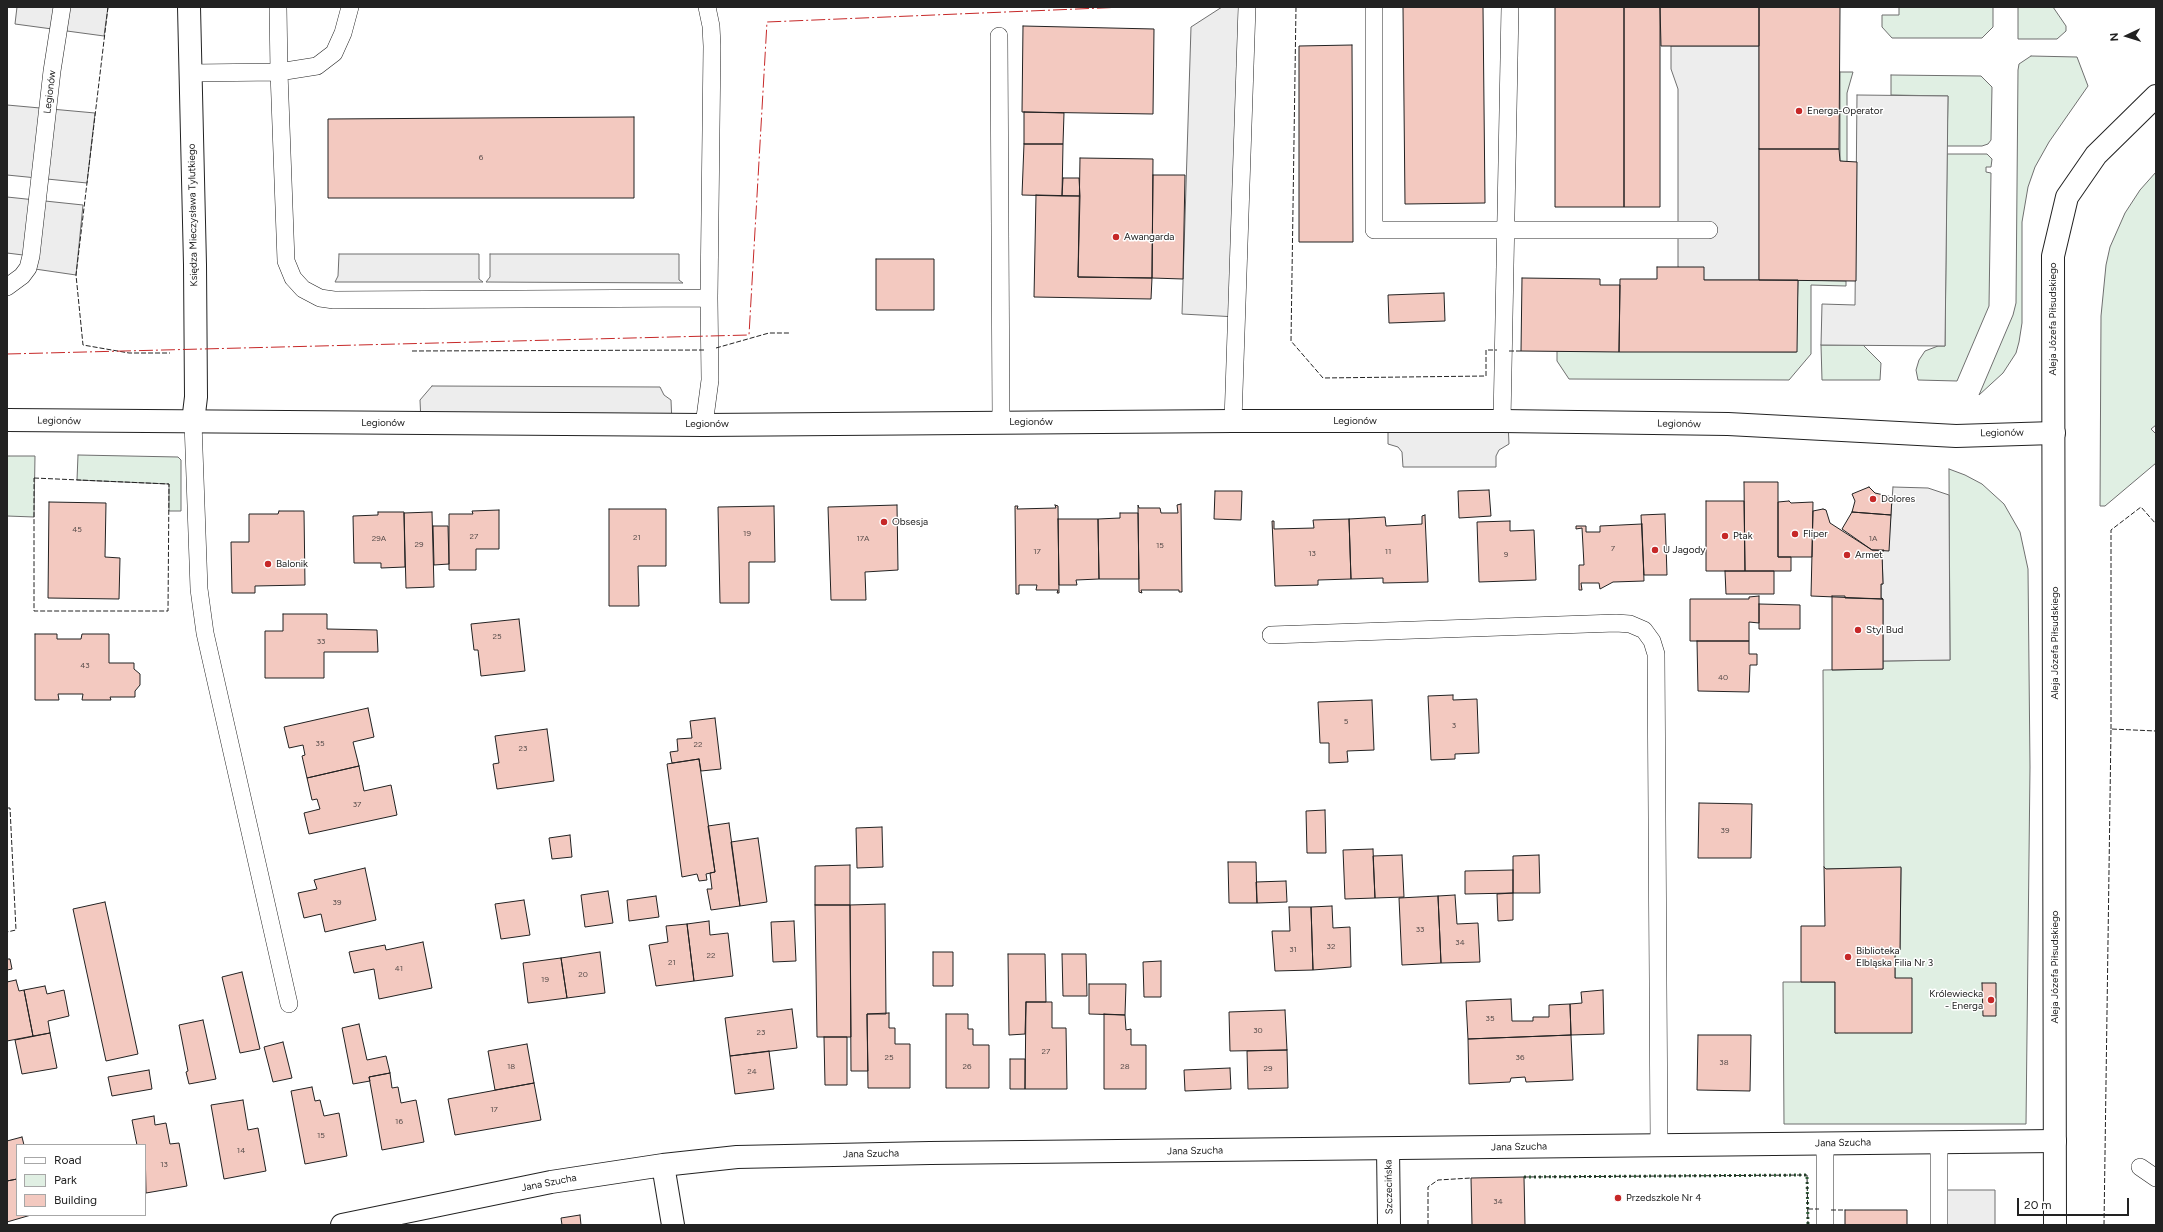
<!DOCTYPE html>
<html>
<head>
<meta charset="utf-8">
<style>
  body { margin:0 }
  #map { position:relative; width:2163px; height:1232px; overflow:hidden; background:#fff; font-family:Figtree,sans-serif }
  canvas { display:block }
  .frame { position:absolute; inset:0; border:8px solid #222; pointer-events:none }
  .legend { position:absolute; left:16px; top:1144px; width:130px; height:72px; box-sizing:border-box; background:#fff; border:1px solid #a7a7a7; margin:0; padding:5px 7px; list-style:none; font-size:12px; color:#222 }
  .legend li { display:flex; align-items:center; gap:8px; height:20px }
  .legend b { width:20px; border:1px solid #a7a7a7 }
  .north { position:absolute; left:2107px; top:16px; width:40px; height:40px; -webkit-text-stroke:3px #fff; paint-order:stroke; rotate:266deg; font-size:11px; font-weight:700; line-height:16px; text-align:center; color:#222 }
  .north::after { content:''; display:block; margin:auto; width:14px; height:18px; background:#222; clip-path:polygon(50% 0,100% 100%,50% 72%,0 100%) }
  .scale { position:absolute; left:2017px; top:1198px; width:112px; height:18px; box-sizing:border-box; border:2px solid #222; border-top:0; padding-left:5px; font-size:12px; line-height:14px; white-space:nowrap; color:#222; -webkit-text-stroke:3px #fff; paint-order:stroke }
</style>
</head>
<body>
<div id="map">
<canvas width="2163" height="1232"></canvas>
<div class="frame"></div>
<ul class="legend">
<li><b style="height:5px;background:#fff"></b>Road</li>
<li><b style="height:11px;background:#e0efe3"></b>Park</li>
<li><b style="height:11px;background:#f3c9c0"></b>Building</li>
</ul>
<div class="north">N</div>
<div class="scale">20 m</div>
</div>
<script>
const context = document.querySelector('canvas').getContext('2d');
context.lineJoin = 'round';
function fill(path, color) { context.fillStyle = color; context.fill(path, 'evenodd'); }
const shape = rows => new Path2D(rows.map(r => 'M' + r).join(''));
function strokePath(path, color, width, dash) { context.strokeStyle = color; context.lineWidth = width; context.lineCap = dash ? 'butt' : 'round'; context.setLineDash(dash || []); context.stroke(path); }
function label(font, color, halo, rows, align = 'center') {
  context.font = font + ' Figtree,sans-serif'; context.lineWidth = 3; context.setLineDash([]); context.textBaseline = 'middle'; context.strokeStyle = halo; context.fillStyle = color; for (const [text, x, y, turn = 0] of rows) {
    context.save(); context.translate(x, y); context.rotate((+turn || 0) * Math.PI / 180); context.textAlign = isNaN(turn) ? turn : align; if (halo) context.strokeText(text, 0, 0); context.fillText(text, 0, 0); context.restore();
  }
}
const green = shape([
  [1899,7,1993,7,1993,27,1982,38,1892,38,1882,27,1882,15,1899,15,1899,7],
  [2018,7,2053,7,2066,26,2066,31,2057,39,2018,39,2018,7],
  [2031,56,2077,57,2088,86,2049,142,2035,167,2028,187,2022,222,2022,323,2019,342,2016,353,2003,373,1979,395,2013,315,2016,303,2018,70,2019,64,2031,56],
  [1840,72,1853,72,1847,93,1847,162,1840,161,1840,72],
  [1891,75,1981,76,1992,87,1991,140,1988,144,1982,146,1947,146,1948,96,1891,95,1891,75],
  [1947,154,1987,154,1992,159,1991,167,1986,167,1986,172,1991,173,1989,306,1957,381,1918,380,1916,370,1919,360,1925,351,1938,346,1945,346,1947,154],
  [2156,172,2156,425,2151,429,2156,434,2156,463,2105,506,2100,506,2101,316,2106,265,2110,247,2125,213,2140,190,2156,172],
  [1798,280,1846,281,1846,286,1811,285,1811,354,1789,380,1569,379,1557,361,1557,351,1796,352,1798,280],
  [1821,345,1863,345,1881,363,1880,380,1822,380,1821,345],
  [78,455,178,457,181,460,181,511,169,511,169,484,77,480,78,455],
  [7,456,35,456,34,517,7,516,7,456],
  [1949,469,1965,475,1982,484,2004,504,2020,532,2028,569,2030,767,2026,1124,1784,1124,1783,982,1835,982,1835,1033,1838,1033,1895,978,1895,950,1900,950,1901,868,1826,869,1824,867,1823,670,1883,669,1883,661,1950,660,1949,469]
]);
fill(green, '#e0efe3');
strokePath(green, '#6f6f6f', 1);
const parking = shape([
  [17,7,108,7,104,36,15,24,17,7],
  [1222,7,1247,7,1237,317,1182,314,1191,27,1222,7],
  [1671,46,1759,46,1759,280,1704,280,1678,267,1678,89,1671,69,1671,46],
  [1857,95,1948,96,1945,346,1821,345,1822,304,1855,305,1857,95],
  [7,105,95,113,87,183,7,175,7,105],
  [7,197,83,205,76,275,28,268,31,256,7,253,7,197],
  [339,254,479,254,479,279,483,282,335,282,338,276,339,254],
  [490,254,679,254,679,280,683,283,486,282,490,277,490,254],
  [432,386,660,387,664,395,671,400,672,424,421,423,420,400,432,386],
  [1388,421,1508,422,1509,444,1499,450,1496,456,1496,467,1403,467,1402,452,1398,447,1388,444,1388,421],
  [1893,487,1928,488,1949,495,1950,660,1883,661,1883,599,1881,598,1881,584,1883,584,1882,553,1890,526,1893,487],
  [1939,1190,1995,1190,1995,1225,1939,1225,1939,1190]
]);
fill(parking, '#ededed');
strokePath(parking, '#6f6f6f', 1);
const building = shape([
  [1403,7,1483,7,1485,203,1405,204,1403,7],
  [1555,7,1624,7,1624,207,1555,207,1555,7],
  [1624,7,1660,7,1660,207,1624,207,1624,7],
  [1660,7,1759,7,1759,46,1661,46,1660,7],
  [1759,7,1840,7,1839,149,1759,149,1759,7],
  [1023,26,1154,29,1153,114,1022,112,1023,26],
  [1352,45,1353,242,1299,242,1299,46,1352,45],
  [1024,112,1064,113,1063,144,1024,144,1024,112],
  [634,117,634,198,328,198,328,119,634,117],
  [1024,144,1063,144,1062,196,1022,195,1024,144],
  [1759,149,1839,149,1840,161,1857,162,1856,281,1759,280,1759,149],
  [1080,158,1153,159,1152,278,1078,277,1080,158],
  [1153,175,1185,175,1183,279,1152,278,1153,175],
  [1063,178,1079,178,1080,196,1062,196,1063,178],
  [1036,195,1080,196,1078,277,1152,278,1151,299,1034,297,1036,195],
  [876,259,934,259,934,310,876,310,876,259],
  [1657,267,1704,267,1704,280,1798,280,1797,352,1619,352,1620,279,1657,279,1657,267],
  [1522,278,1600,279,1600,285,1620,285,1619,352,1521,351,1522,278],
  [1444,293,1445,321,1389,323,1388,295,1444,293],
  [1744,482,1778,482,1778,557,1791,557,1791,571,1745,571,1744,482],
  [1869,487,1875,493,1892,497,1891,515,1852,512,1855,501,1852,494,1869,487],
  [1489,490,1491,516,1459,518,1458,491,1489,490],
  [1215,491,1242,491,1241,520,1214,519,1215,491],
  [1706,501,1744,501,1745,571,1706,571,1706,501],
  [1789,501,1791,503,1813,502,1812,557,1778,557,1778,502,1789,501],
  [49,502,106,503,105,557,120,558,119,599,48,598,49,502],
  [1181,504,1182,592,1179,592,1179,590,1141,590,1142,593,1139,592,1138,505,1139,508,1160,508,1161,513,1178,513,1177,505,1181,504],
  [897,505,898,570,865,572,866,600,831,600,828,507,897,505],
  [1055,505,1058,506,1059,593,1057,593,1058,590,1036,590,1037,585,1019,585,1019,594,1016,594,1015,506,1018,506,1017,509,1056,508,1055,505],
  [774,506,775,562,749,562,749,603,720,603,718,507,774,506],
  [609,509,666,509,666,566,638,566,639,606,609,606,609,509],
  [1823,509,1826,510,1830,523,1872,550,1884,550,1882,553,1883,584,1881,584,1881,598,1883,599,1811,596,1813,511,1823,509],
  [499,510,499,549,476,549,476,570,449,570,449,514,473,514,472,511,499,510],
  [279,511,304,511,305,585,255,586,255,593,232,593,231,542,249,542,249,514,278,514,279,511],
  [378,512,404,512,405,567,381,568,381,563,354,563,353,516,378,515,378,512],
  [432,512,434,587,406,588,404,513,432,512],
  [1852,512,1891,515,1889,551,1872,550,1842,529,1852,512],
  [1120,513,1138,513,1139,579,1099,579,1098,519,1120,518,1120,513],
  [1665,514,1667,575,1644,575,1641,515,1665,514],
  [1425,515,1428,582,1383,583,1383,578,1351,579,1349,519,1385,517,1386,526,1422,524,1422,516,1425,515],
  [1058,519,1098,519,1099,579,1076,580,1077,585,1059,585,1058,519],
  [1349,519,1351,579,1318,580,1318,585,1275,586,1272,521,1274,521,1274,529,1314,528,1313,520,1349,519],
  [1510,521,1510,531,1534,530,1536,580,1479,582,1477,522,1510,521],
  [1642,524,1644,581,1613,582,1600,589,1599,583,1581,583,1582,590,1579,590,1579,565,1584,565,1582,528,1576,529,1576,526,1586,526,1586,532,1600,532,1600,526,1642,524],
  [433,526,448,526,449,564,434,565,433,526],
  [1725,571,1774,571,1774,594,1726,594,1725,571],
  [1759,596,1759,623,1749,622,1749,641,1690,641,1690,599,1749,599,1749,597,1759,596],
  [1832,596,1845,596,1845,598,1883,599,1883,669,1832,670,1832,596],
  [1759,604,1800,605,1800,629,1759,629,1759,604],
  [283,614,327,614,327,629,377,630,378,652,324,652,324,678,265,678,265,631,283,631,283,614],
  [519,619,525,671,481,676,478,650,474,650,471,624,519,619],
  [35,634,57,634,57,639,81,639,82,634,109,634,109,663,134,663,134,669,140,674,140,685,135,691,135,697,110,697,111,700,82,700,83,694,58,694,59,700,35,700,35,634],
  [1697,641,1749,641,1749,654,1757,654,1757,665,1750,665,1749,692,1698,691,1697,641],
  [1453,695,1453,700,1477,699,1479,753,1455,754,1455,759,1431,760,1428,696,1453,695],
  [1372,700,1374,750,1347,751,1348,762,1329,763,1329,743,1320,743,1318,702,1372,700],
  [368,708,374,737,353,742,359,766,307,778,302,756,305,755,303,745,289,748,284,727,368,708],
  [715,718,721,769,701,771,699,759,672,763,670,752,678,751,677,739,692,738,690,721,715,718],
  [547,729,554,781,497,789,493,764,499,763,495,736,547,729],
  [699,759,715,872,706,874,707,880,699,881,697,874,682,877,667,764,699,759],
  [359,766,364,791,391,785,397,815,309,834,304,813,320,809,317,799,312,800,307,778,359,766],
  [1699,803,1752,804,1751,858,1698,858,1699,803],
  [1325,810,1326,853,1307,853,1306,811,1325,810],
  [729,823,740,906,711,910,707,889,712,889,710,873,715,872,708,826,729,823],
  [882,827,883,867,857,868,856,828,882,827],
  [570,835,572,857,552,859,549,838,570,835],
  [758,838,767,902,740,906,731,842,758,838],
  [1373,849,1375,898,1345,899,1343,850,1373,849],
  [1402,855,1404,897,1375,898,1373,856,1402,855],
  [1539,855,1540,893,1513,893,1513,856,1539,855],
  [1228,862,1256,862,1257,903,1229,903,1228,862],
  [850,865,850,905,815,905,815,866,850,865],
  [1824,867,1826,869,1901,867,1900,950,1895,950,1895,978,1912,978,1912,1033,1835,1033,1835,982,1801,982,1801,926,1825,926,1824,867],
  [365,868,376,920,325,932,321,914,304,918,298,893,317,889,314,880,365,868],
  [1513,870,1513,893,1465,894,1465,871,1513,870],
  [1286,881,1287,902,1257,903,1256,882,1286,881],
  [608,891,613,923,585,927,581,895,608,891],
  [1513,893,1513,920,1498,921,1497,894,1513,893],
  [1455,895,1457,924,1478,923,1480,962,1441,963,1438,896,1455,895],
  [656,896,659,917,629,921,627,900,656,896],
  [1438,896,1441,963,1402,965,1399,898,1438,896],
  [524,900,530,935,501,939,495,904,524,900],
  [105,902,138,1054,106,1061,73,909,105,902],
  [885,904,886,1014,867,1014,868,1071,851,1071,850,905,885,904],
  [815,905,850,905,851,1037,817,1037,815,905],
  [1332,906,1333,928,1350,927,1351,967,1313,970,1311,907,1332,906],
  [1289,907,1311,907,1313,970,1275,971,1272,931,1290,931,1289,907],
  [709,921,710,935,728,933,733,976,694,981,687,924,709,921],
  [794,921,796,961,773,962,771,922,794,921],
  [687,924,694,981,656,986,649,945,668,942,666,926,687,924],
  [423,942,432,988,379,999,374,969,354,973,349,952,385,945,386,950,423,942],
  [600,952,605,993,567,998,561,958,600,952],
  [933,952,953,952,953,986,933,986,933,952],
  [1008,954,1045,954,1046,1002,1026,1002,1025,1034,1009,1035,1008,954],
  [1062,954,1086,954,1087,996,1063,996,1062,954],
  [561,958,567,998,528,1003,523,963,561,958],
  [7,959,10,959,12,969,7,970,7,959],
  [1161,961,1161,997,1144,997,1143,962,1161,961],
  [242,972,260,1049,240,1053,222,977,242,972],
  [16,980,19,991,24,990,33,1036,7,1041,7,982,16,980],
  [1982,983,1996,983,1996,1016,1983,1016,1982,983],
  [1089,984,1126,984,1125,1015,1089,1014,1089,984],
  [45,986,47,994,64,990,69,1016,48,1021,50,1033,33,1036,24,990,45,986],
  [1603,990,1604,1034,1571,1035,1570,1004,1582,1003,1581,992,1603,990],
  [1511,999,1512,1021,1533,1021,1533,1017,1549,1017,1549,1005,1570,1004,1571,1035,1468,1039,1466,1001,1511,999],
  [1026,1002,1052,1002,1052,1028,1066,1028,1067,1089,1025,1089,1026,1002],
  [792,1009,797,1048,730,1056,725,1018,792,1009],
  [1285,1010,1287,1050,1230,1051,1229,1012,1285,1010],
  [889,1013,889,1028,895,1028,895,1044,910,1044,910,1088,868,1088,867,1014,889,1013],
  [946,1014,968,1014,968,1029,973,1029,973,1045,989,1045,989,1088,946,1088,946,1014],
  [1104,1014,1125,1015,1126,1030,1131,1029,1131,1045,1146,1045,1146,1089,1104,1089,1104,1014],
  [203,1020,216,1079,189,1084,186,1072,188,1071,179,1025,203,1020],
  [359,1024,367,1060,386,1056,390,1073,369,1077,370,1081,353,1084,342,1028,359,1024],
  [50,1033,57,1068,22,1074,15,1040,50,1033],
  [1571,1035,1573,1080,1526,1082,1525,1077,1511,1078,1510,1082,1469,1084,1468,1039,1571,1035],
  [1698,1035,1751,1035,1750,1091,1697,1090,1698,1035],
  [824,1037,847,1037,847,1085,825,1085,824,1037],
  [283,1042,292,1078,273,1082,264,1047,283,1042],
  [527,1044,534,1083,495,1090,488,1051,527,1044],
  [1287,1050,1288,1088,1248,1089,1247,1051,1287,1050],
  [769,1051,774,1089,735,1094,730,1056,769,1051],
  [1010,1059,1025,1059,1025,1089,1010,1089,1010,1059],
  [1230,1068,1231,1089,1185,1091,1184,1070,1230,1068],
  [149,1070,152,1089,112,1096,108,1077,149,1070],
  [390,1073,392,1088,398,1087,401,1103,416,1100,424,1142,382,1150,369,1077,390,1073],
  [534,1083,541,1120,455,1135,448,1099,534,1083],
  [312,1087,315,1101,320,1100,324,1116,339,1113,347,1156,305,1164,291,1091,312,1087],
  [243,1100,248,1130,258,1128,266,1171,224,1179,211,1105,243,1100],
  [154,1116,155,1125,166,1123,170,1144,179,1143,187,1186,146,1193,145,1145,137,1145,132,1120,154,1116],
  [22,1137,24,1145,17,1145,17,1179,7,1181,7,1141,22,1137],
  [1524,1177,1525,1225,1472,1225,1471,1178,1524,1177],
  [17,1179,17,1215,31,1215,7,1222,7,1181,17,1179],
  [1845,1210,1907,1210,1907,1225,1845,1225,1845,1210],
  [580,1215,581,1225,562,1225,561,1218,580,1215]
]);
fill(building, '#f3c9c0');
strokePath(building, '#222', 1);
const service = shape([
  [350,7,343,33,334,53,317,66,279,72,286,261,293,278,303,289,320,298,334,300,709,298,710,380,704,425],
  [707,7,711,26,712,46,709,298],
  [1374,7,1374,230,1709,230],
  [999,36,1001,422],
  [191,73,279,72,278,7],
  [7,287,22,276,28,268,31,256,52,71,62,7],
  [1233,421,1247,7],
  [1502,421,1510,7],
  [193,422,199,589,205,633,289,1004],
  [1271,635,1616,623,1630,624,1644,630,1652,641,1656,654,1659,1145],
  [1939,1142,1939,1225],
  [1825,1143,1825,1225],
  [2140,1167,2156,1178]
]);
const minor = shape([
  [189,7,195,265,196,397,193,422],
  [1388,1149,1389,1225],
  [663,1165,673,1225],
  [342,1225,551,1182,663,1165,737,1157,930,1153,2055,1141]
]);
const tertiary = shape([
  [7,420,704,425,1233,421,1502,421,1728,424,1956,436,2054,433]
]);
const secondary = shape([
  [2055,1225,2053,256,2067,197,2096,155,2156,96]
]);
strokePath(service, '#222', 18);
strokePath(minor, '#222', 24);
strokePath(tertiary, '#222', 24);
strokePath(secondary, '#222', 24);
strokePath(service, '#fff', 17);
strokePath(minor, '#fff', 22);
strokePath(tertiary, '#fff', 22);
strokePath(secondary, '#fff', 22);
strokePath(shape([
  [1524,1177,1807,1175,1808,1225]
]), '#2f5e38', 3, [2, 3]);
strokePath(shape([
  [108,7,76,275,83,345,129,353,170,353],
  [1296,7,1291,341,1323,378,1486,376,1486,350,1497,350],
  [716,348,769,333,790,333],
  [412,351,704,350],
  [1509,351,1521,351],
  [34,478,169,484,168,611,34,611,34,478],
  [2111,729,2111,530,2141,507,2156,524],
  [7,808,10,808,16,930,7,932],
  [1524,1177,1807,1175,1808,1225],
  [1808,1209,1819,1209],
  [1831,1210,1845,1210],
  [1428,1225,1428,1187,1438,1180,1471,1178],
  [2104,1225,2111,729,2156,731]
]), '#222', 1, [5, 2]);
strokePath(shape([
  [7,354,749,335,767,22,1125,7]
]), '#c62828', 1, [14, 3, 2, 3]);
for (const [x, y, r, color] of [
  [1799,111,4,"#c62828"],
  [1116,237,4,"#c62828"],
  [1873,499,4,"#c62828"],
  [884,522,4,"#c62828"],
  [1795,534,4,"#c62828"],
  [1725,536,4,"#c62828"],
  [1655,550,4,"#c62828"],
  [1847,555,4,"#c62828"],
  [268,564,4,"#c62828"],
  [1858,630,4,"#c62828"],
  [1848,957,4,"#c62828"],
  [1991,1000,4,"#c62828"],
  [1618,1198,4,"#c62828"]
]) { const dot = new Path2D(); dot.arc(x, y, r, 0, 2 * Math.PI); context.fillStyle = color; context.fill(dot); strokePath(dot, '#fff', 1.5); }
label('8px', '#564c4a', null, [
  ["6",481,158],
  ["45",77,530],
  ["19",747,534],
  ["27",474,537],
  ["21",637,538],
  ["29A",379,539],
  ["17A",863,539],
  ["1A",1873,539],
  ["29",419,545],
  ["15",1160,546],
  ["7",1613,549],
  ["17",1037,552],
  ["11",1388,552],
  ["13",1312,554],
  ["9",1506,555],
  ["25",497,637],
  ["33",321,642],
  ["43",85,666],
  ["40",1723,678],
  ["5",1346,722],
  ["3",1454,726],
  ["35",320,744],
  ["22",698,745],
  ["23",523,749],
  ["37",357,805],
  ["39",1725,831],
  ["39",337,903],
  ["33",1420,930],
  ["34",1460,943],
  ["32",1331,947],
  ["31",1293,950],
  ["22",711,956],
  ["21",672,963],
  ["41",399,969],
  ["20",583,975],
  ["19",545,980],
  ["35",1490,1019],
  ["30",1258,1031],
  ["23",761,1033],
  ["27",1046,1052],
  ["25",889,1058],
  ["36",1520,1058],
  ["38",1724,1063],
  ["18",511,1067],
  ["26",967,1067],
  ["28",1125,1067],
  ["29",1268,1069],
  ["24",752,1072],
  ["17",494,1110],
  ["16",399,1122],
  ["15",321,1136],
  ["14",241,1151],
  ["13",164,1165],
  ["34",1498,1202]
]);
label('10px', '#222', '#fff', [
  ["Legionów",50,92,-83],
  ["Księdza Mieczysława Tylutkiego",193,215,-91],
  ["Aleja Józefa Piłsudskiego",2053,319,-90],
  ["Legionów",59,421,1],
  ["Legionów",1355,421],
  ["Legionów",1031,422],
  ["Legionów",383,423],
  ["Legionów",707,424],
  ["Legionów",1679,424,1],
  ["Legionów",2002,433,-1],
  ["Aleja Józefa Piłsudskiego",2055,643,-90],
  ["Aleja Józefa Piłsudskiego",2055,967,-90],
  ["Jana Szucha",1843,1143,-1],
  ["Jana Szucha",1519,1147,-1],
  ["Jana Szucha",1195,1151,-1],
  ["Jana Szucha",871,1154,-1],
  ["Jana Szucha",549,1183,-11],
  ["Szczecińska",1389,1187,-91]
]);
label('10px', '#222', '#fff', [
  ["Energa-Operator",1807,111],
  ["Awangarda",1124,237],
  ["Dolores",1881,499],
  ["Obsesja",892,522],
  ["Fliper",1803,534],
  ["Ptak",1733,536],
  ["U Jagody",1663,550],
  ["Armet",1855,555],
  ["Balonik",276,564],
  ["Styl Bud",1866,630],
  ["Biblioteka",1856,951],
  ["Elbląska Filia Nr 3",1856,963],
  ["Królewiecka",1983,994,"right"],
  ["- Energa",1983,1006,"right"],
  ["Przedszkole Nr 4",1626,1198]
], 'left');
</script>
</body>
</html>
